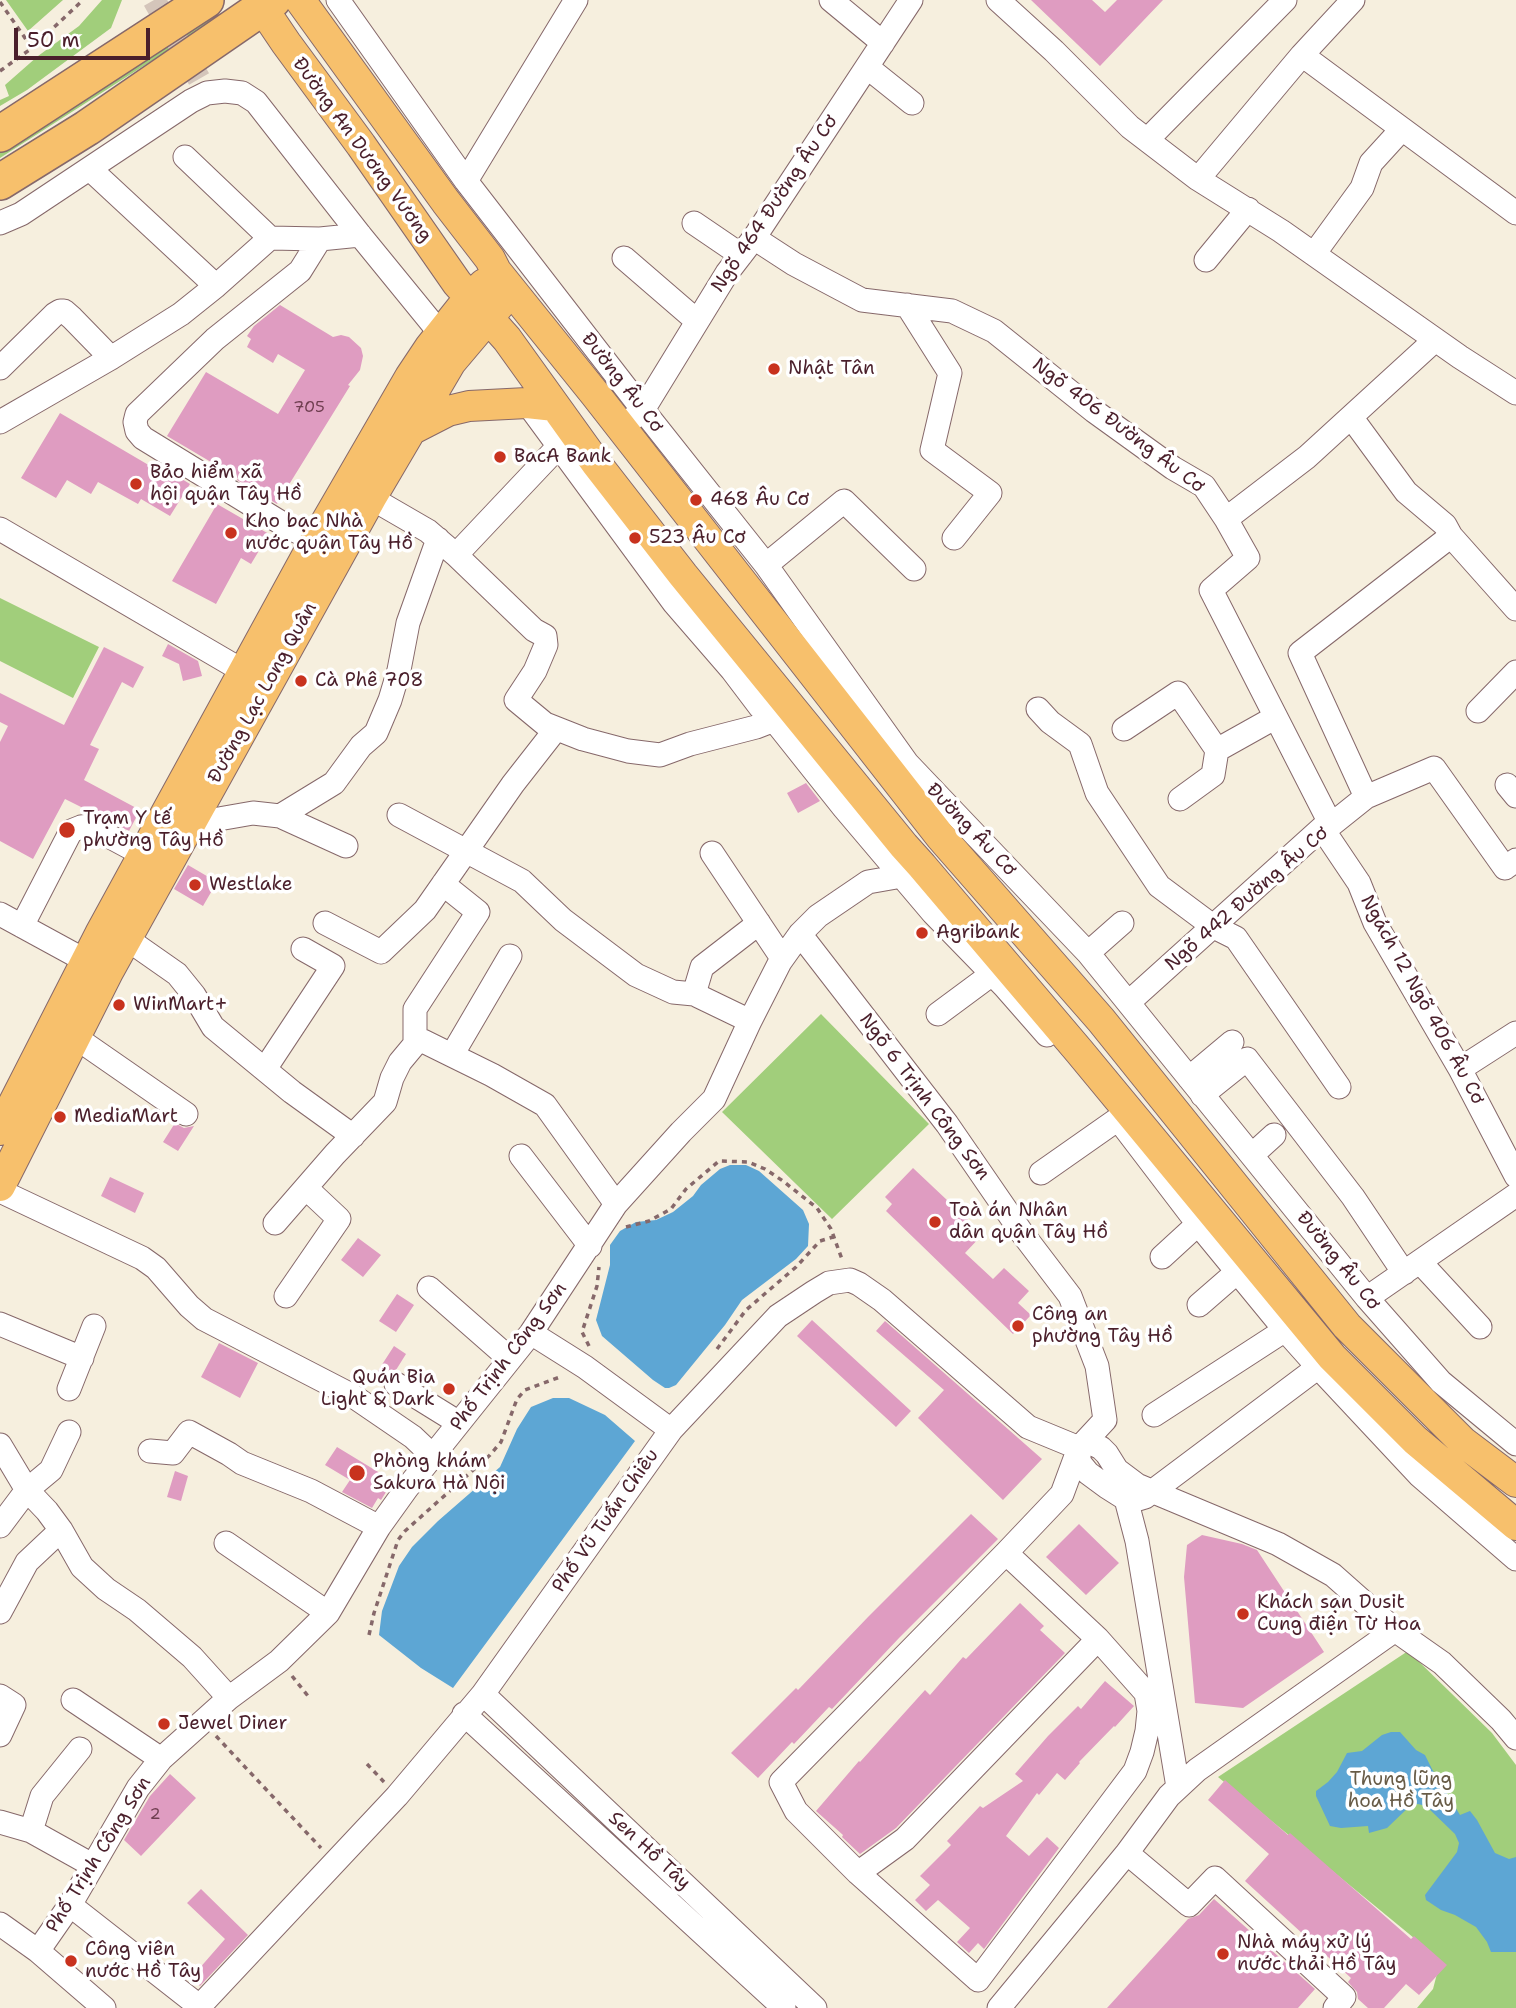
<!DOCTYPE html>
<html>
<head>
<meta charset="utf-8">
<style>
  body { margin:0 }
  #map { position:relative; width:1516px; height:2008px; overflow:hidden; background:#f6efde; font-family:"Shantell Sans",sans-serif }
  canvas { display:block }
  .scale { position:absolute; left:14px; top:28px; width:136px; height:32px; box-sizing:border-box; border:4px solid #4a1f2b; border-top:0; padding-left:9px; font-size:21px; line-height:24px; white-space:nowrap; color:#4a1f2b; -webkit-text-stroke:5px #fff; paint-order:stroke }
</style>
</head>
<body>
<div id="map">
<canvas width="1516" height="2008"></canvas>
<div class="scale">50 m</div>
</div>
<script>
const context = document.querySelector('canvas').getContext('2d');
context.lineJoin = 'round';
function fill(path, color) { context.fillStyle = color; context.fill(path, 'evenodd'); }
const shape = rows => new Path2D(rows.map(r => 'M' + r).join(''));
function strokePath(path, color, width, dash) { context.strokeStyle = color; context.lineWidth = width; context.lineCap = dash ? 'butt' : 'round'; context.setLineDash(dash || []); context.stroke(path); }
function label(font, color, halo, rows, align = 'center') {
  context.font = font + ' "Shantell Sans",sans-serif'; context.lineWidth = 7; context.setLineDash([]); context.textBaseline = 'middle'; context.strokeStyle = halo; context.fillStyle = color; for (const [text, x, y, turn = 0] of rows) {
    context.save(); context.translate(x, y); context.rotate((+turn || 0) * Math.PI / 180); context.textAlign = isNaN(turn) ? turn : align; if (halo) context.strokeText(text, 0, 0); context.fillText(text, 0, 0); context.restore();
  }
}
fill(shape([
  [6,0,63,0,28,31],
  [102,0,122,0,111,28,27,90,0,106,0,100,9,96,5,85,38,56,79,26],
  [215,10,220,17,0,158,0,149],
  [0,598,99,647,73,698,0,661],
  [821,1014,929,1124,832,1219,722,1112],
  [1408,1651,1492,1733,1516,1765,1516,2008,1417,2008,1433,1989,1438,1970,1431,1952,1218,1777]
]), '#a1ce7b');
fill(shape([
  [730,1165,746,1165,759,1171,803,1210,809,1224,808,1246,796,1259,742,1300,725,1325,676,1385,669,1388,665,1388,653,1380,602,1336,596,1320,610,1265,610,1245,620,1231,636,1222,656,1220,673,1212,693,1196,701,1185,720,1169],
  [553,1398,569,1398,605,1415,635,1441,453,1688,421,1668,379,1635,382,1611,399,1566,412,1547,438,1521,500,1467,517,1429,531,1407],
  [1391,1732,1400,1732,1416,1750,1425,1755,1432,1769,1460,1815,1470,1811,1477,1820,1495,1853,1509,1859,1516,1857,1516,1952,1491,1952,1487,1942,1476,1927,1455,1915,1441,1910,1426,1900,1425,1895,1457,1852,1459,1843,1455,1834,1426,1806,1418,1804,1411,1805,1387,1828,1369,1833,1368,1826,1341,1828,1330,1826,1316,1796,1316,1791,1328,1782,1337,1772,1347,1753,1362,1751,1382,1735]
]), '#5da6d4');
fill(shape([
  [1031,0,1092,0,1105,12,1117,0,1163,0,1100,66],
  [280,305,333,337,341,335,349,337,361,348,363,356,360,370,348,385,350,386,277,504,237,480,238,478,167,436,206,372,278,414,305,370,278,354,273,363,247,347,251,339,247,336,254,326],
  [60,413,169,477,172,473,190,484,170,516,141,499,138,504,98,482,91,494,67,480,56,498,21,478],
  [217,504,269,534,251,564,241,558,216,604,172,581],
  [168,644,198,661,202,676,183,681,179,664,162,656],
  [104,647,144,667,133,688,122,682,90,745,99,749,84,780,140,810,129,831,65,799,33,859,0,841,0,742,8,726,0,722,0,693,64,725],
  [806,783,820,801,798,813,787,793],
  [188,865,217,882,203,906,174,889],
  [175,1123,184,1128,194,1126,178,1151,163,1142],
  [913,1168,983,1234,965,1253,993,1279,1004,1268,1029,1291,1018,1303,1031,1315,1013,1334,886,1211,892,1204,885,1197],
  [110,1177,144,1193,135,1213,101,1196],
  [358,1238,381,1255,363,1277,341,1260],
  [397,1294,414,1305,396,1332,379,1321],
  [812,1320,911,1411,896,1427,797,1336],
  [885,1321,1042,1459,1003,1500,918,1418,944,1390,876,1331],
  [219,1343,258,1363,240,1398,201,1377],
  [394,1346,406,1354,396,1370,389,1372,382,1382,374,1377],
  [337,1447,393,1481,381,1500,378,1498,372,1508,342,1492,350,1480,325,1465],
  [175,1471,188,1476,181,1501,167,1497],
  [971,1514,998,1539,899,1638,832,1709,829,1707,794,1744,792,1742,758,1778,731,1753,796,1688,798,1690,868,1617],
  [1079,1524,1119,1563,1086,1595,1046,1557],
  [1202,1535,1242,1544,1257,1550,1324,1652,1243,1708,1195,1703,1184,1577,1187,1545],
  [1020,1603,1044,1626,1040,1630,1065,1653,896,1828,860,1854,842,1837,843,1835,816,1811,859,1761,860,1762,925,1690,930,1695,963,1657,966,1659],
  [1105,1681,1134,1706,1115,1727,1114,1726,1079,1762,1080,1763,1065,1780,1057,1773,1039,1795,1037,1793,1006,1836,1029,1856,1047,1837,1059,1848,984,1949,978,1943,969,1953,957,1942,970,1928,938,1900,926,1911,915,1900,930,1885,920,1876,951,1845,947,1841,980,1806,983,1808,1023,1781,1015,1774,1048,1736,1078,1706,1081,1709],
  [170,1774,196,1798,141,1856,124,1840,150,1796],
  [1225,1780,1288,1835,1290,1833,1411,1939,1414,1936,1447,1965,1419,1995,1406,1984,1384,2008,1368,2008,1358,1999,1357,1992,1348,1982,1351,1978,1245,1881,1269,1854,1208,1800],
  [201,1889,248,1935,200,1986,191,1978,225,1939,187,1903],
  [1214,1899,1315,1989,1298,2008,1107,2008,1188,1919,1199,1915]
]), '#df9cc1');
strokePath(shape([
  [154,0,207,93]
]), '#d4c5ba', 23, [23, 11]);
const minor = shape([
  [338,0,466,181,643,410,766,565,907,763,1088,953,1367,1298,1441,1382,1516,1444],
  [831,0,883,43],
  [998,0,1054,51,1130,127,1198,179,1281,231,1460,357,1516,393],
  [1302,55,1516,213],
  [867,67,912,103],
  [1147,140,1285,0],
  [185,157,270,238],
  [90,169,216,286],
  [1198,179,1302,55,1353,0],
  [466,181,576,0],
  [0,223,21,214,191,101,207,93,225,91,242,93,256,102,360,235,440,333],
  [694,223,741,255],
  [754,238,794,264,862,300,952,311,994,331,1094,411,1173,468,1204,486,1226,519,1248,558,1211,590,1331,825],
  [1314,254,1362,188,1371,163,1402,129],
  [624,258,697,321],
  [1206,260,1248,209],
  [907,305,950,373,932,450,990,493,954,538],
  [0,368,55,314,60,311,64,311,72,318,111,358],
  [527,403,674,603,732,670,760,707,774,720,844,808,933,913,1004,986,1047,1035],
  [1351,417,1406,492,1445,525,1451,536,1516,609],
  [632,419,643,410,727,273,754,238,911,0],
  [0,422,111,358,181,314,216,286,270,238,320,239,360,235],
  [371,498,428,531,456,555,534,630,545,636,546,645,535,671,516,700,545,724,583,739,628,751,660,755,690,744,756,727,774,720],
  [1226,519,1307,457,1435,340],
  [0,529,243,671],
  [315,541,283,524,143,438,137,431,135,422,137,414,215,339,300,271,320,239],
  [456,555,558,447],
  [766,565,844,501,914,569],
  [1038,709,1050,722,1080,744,1097,793,1159,886,1214,927,1236,938,1339,1087],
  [1478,711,1516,672],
  [1124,729,1178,693,1217,750,1276,717],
  [1507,785,1516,796],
  [1366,797,1434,768,1505,868,1516,860],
  [1180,799,1213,775,1217,750],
  [399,815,522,881,563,920,636,975,673,992,694,994,750,1021],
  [280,816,334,783,361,746,376,733,390,700,399,670,408,623,438,539],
  [190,824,253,813,280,816,346,846],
  [1322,828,1359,883,1375,923,1460,1069,1516,1176],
  [712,853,782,958],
  [0,914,99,968],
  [325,923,381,952,425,910,513,784,556,729],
  [22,926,71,831,81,827,90,826,144,855],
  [800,934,947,1124,1022,1233,1070,1296,1097,1366,1105,1420,1079,1448,1062,1494,1006,1553,781,1782,796,1811,858,1873,978,1980,1135,1771,1142,1752,1147,1731,1149,1711,1146,1693,1098,1639,1006,1553],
  [127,939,177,974,194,995,213,1027,292,1092,353,1136],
  [1088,953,1122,923],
  [694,994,702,967,759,923],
  [1129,1002,1322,828,1331,825,1366,797,1300,653,1451,536],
  [938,1014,992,974],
  [75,1037,186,1114],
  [415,1044,415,1009,478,912,443,884],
  [452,1055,510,956],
  [265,1069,333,966,303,949],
  [1460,1069,1516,1033],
  [1189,1078,1232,1042],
  [1202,1095,1247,1059,1353,1197,1404,1273],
  [1121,1123,1198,1224,1285,1330,1318,1367,1419,1475,1516,1559],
  [1252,1155,1274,1135],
  [521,1156,590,1246],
  [1041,1173,1118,1119],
  [0,1191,142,1258,156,1268,189,1306,204,1319,353,1396,413,1437,433,1456],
  [275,1223,335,1154,385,1102,392,1078,400,1062,415,1044,423,1041,492,1075,545,1105,616,1204],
  [1162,1257,1198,1224],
  [1420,1262,1480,1327],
  [429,1288,510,1359],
  [286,1296,339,1219,306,1188],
  [1367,1298,1516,1195],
  [1199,1305,1237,1272],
  [0,1324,82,1358],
  [531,1333,585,1367,671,1430],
  [396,1384,459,1423],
  [69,1389,94,1326],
  [1154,1415,1285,1330],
  [0,1445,27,1490,47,1511,61,1530,82,1567,106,1589,137,1610,192,1657,229,1698],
  [1079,1448,1085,1444,1093,1444,1101,1448,1107,1454,1117,1470,1137,1485,1278,1544,1333,1575,1395,1630,1442,1663,1501,1720,1516,1738],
  [1079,1448,1079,1462,1088,1473,1107,1487,1126,1499,1135,1500,1145,1497,1329,1359],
  [150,1451,173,1453,189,1432,229,1454,242,1463,311,1491,379,1527],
  [1126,1499,1137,1541,1178,1787],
  [0,1526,27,1490,51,1470,69,1432],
  [226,1543,328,1613],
  [0,1612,27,1562,61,1530],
  [483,1694,815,2008],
  [0,1696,14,1705,0,1735],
  [73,1700,161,1759],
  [464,1714,784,2008],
  [0,1822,31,1831,92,1865],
  [31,1831,42,1796,80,1749],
  [1127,1853,1189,1905,1215,1878,1344,1997,1335,2008],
  [858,1873,905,1839,1098,1639],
  [70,1905,199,2006],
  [0,1924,38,1951,104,2008],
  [38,1951,70,1905,138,1788,161,1759,229,1698,279,1661,328,1613,379,1527,407,1488,531,1333,616,1204,681,1132,714,1099,750,1021,780,962,800,934,818,916,868,882,902,876],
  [198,2008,397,1796,483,1694,671,1430,778,1316,814,1292,829,1283,850,1280,859,1284,882,1300,1028,1427,1079,1448],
  [999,2008,1127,1853,1169,1796,1197,1770,1395,1630]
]);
const major = shape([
  [257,0,286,43,361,145,457,283,507,339,596,463,683,575,904,846,922,866,1079,1051,1332,1357,1415,1440,1516,1525],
  [300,0,446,202,490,259,496,271,595,394,940,836,1101,1020,1347,1326,1463,1442,1516,1482],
  [409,431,448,411,469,406,527,403,555,406],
  [0,1130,100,934,315,541,410,377,430,347,469,298,484,284],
  [0,1186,108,972,371,498,451,362,500,304]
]);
const highway = shape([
  [0,134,206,0],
  [0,182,87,128,273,0]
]);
strokePath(minor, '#86686a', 25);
strokePath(major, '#86686a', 32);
strokePath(highway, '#86686a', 38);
strokePath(shape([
  [0,2,32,48],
  [0,71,32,48,83,0],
  [626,1227,649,1221,671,1209,686,1189,719,1161,748,1162,765,1169,783,1181,817,1208,831,1229,843,1262],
  [589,1346,582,1332,597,1286,599,1267],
  [717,1349,746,1310,796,1267,820,1241,833,1237],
  [369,1635,374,1613,398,1540,405,1531,490,1455,501,1442,517,1399,525,1390,560,1377],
  [292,1676,308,1696],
  [216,1736,321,1848],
  [367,1764,384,1782]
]), '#86686a', 3.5, [5, 5]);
strokePath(minor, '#fff', 23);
strokePath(major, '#f7c06c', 30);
strokePath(highway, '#f7c06c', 35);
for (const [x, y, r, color] of [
  [774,369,7,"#c8321e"],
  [500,457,7,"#c8321e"],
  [136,484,7,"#c8321e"],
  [696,500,7,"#c8321e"],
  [231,533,7,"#c8321e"],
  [635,538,7,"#c8321e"],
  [301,681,7,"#c8321e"],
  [67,830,9,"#c8321e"],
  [195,885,7,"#c8321e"],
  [922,933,7,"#c8321e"],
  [119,1005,7,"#c8321e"],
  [60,1117,7,"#c8321e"],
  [935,1222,7,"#c8321e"],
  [1018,1326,7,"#c8321e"],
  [449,1389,7,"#c8321e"],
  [357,1473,9,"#c8321e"],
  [1243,1614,7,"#c8321e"],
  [164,1724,7,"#c8321e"],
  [1223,1954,7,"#c8321e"],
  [71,1961,7,"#c8321e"]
]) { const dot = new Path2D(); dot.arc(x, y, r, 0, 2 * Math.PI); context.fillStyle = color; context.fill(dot); strokePath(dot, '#fff', 2.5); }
label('16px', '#6f3e50', null, [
  ["705",309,408],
  ["2",155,1815]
]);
label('19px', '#4a1f2b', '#fff', [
  ["Đường An Dương Vương",362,150,54],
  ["Ngõ 464 Đường Âu Cơ",775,204,-56],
  ["Đường Âu Cơ",622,383,52],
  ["Ngõ 406 Đường Âu Cơ",1118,426,37],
  ["Đường Lạc Long Quân",263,693,-61],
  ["Đường Âu Cơ",971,830,46],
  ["Ngõ 442 Đường Âu Cơ",1247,899,-41],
  ["Ngách 12 Ngõ 406 Âu Cơ",1422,1000,61],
  ["Ngõ 6 Trịnh Công Sơn",924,1097,53],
  ["Đường Âu Cơ",1338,1261,51],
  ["Phố Trịnh Công Sơn",509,1357,-53],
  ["Phố Vũ Tuấn Chiêu",606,1521,-55],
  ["Sen Hồ Tây",649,1851,43],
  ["Phố Trịnh Công Sơn",99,1855,-58]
]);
label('19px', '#4a1f2b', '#fff', [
  ["Nhật Tân",788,369],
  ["BacA Bank",514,457],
  ["Bảo hiểm xã",150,473],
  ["hội quận Tây Hồ",150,495],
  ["468 Âu Cơ",710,500],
  ["Kho bạc Nhà",245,522],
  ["nước quận Tây Hồ",245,544],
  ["523 Âu Cơ",649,538],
  ["Cà Phê 708",315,681],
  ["Trạm Y tế",83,819],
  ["phường Tây Hồ",83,841],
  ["Westlake",209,885],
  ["Agribank",936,933],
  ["WinMart+",133,1005],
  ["MediaMart",74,1117],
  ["Toà án Nhân",949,1211],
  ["dân quận Tây Hồ",949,1233],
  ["Công an",1032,1315],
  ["phường Tây Hồ",1032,1337],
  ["Quán Bia",435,1378,"right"],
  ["Light & Dark",435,1400,"right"],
  ["Phòng khám",373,1462],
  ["Sakura Hà Nội",373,1484],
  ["Khách sạn Dusit",1257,1603],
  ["Cung điện Từ Hoa",1257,1625],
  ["Jewel Diner",178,1724],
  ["Nhà máy xử lý",1237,1943],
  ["nước thải Hồ Tây",1237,1965],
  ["Công viên",85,1950],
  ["nước Hồ Tây",85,1972]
], 'left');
label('19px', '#685c47', '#fff', [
  ["Thung lũng",1401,1780],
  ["hoa Hồ Tây",1401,1802]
]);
</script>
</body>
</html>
